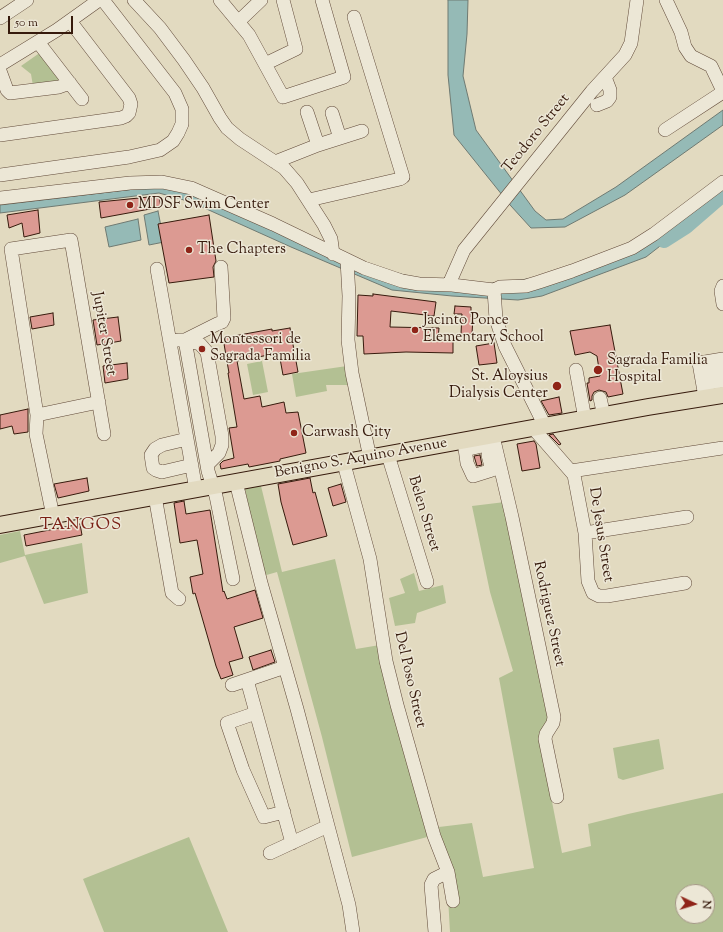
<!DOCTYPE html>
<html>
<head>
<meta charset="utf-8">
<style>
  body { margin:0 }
  #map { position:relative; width:723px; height:932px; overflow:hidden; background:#e2dac0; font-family:"Sorts Mill Goudy",serif }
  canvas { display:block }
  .north { position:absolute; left:675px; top:884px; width:40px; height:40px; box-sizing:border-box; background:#ece7d6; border:1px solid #a39585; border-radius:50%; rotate:94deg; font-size:11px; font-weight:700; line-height:16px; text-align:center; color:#361a0c }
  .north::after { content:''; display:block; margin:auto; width:14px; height:18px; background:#8f2418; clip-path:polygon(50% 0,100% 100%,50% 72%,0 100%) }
  .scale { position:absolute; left:8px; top:16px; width:65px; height:18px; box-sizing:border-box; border:2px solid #361a0c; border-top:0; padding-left:5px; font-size:12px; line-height:14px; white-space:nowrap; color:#361a0c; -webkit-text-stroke:3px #ece7d6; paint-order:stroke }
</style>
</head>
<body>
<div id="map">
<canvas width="723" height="932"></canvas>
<div class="north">N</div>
<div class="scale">50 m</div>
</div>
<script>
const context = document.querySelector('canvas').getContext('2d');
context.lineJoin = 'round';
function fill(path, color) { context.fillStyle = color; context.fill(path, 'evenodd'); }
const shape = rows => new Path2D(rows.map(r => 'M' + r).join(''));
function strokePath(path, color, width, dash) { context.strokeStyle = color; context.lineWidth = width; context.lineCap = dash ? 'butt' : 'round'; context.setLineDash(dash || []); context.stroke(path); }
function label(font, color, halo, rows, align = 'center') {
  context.font = font + ' "Sorts Mill Goudy",serif'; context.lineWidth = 3; context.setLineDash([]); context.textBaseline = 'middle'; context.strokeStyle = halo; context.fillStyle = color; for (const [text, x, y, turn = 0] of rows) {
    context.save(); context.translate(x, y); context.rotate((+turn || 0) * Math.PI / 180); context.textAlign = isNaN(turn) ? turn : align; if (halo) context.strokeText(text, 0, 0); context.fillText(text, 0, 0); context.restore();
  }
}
fill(shape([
  [41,52,58,76,59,81,33,86,31,74,21,66],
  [262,361,268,392,253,395,247,364],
  [347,366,351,385,326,385,327,391,296,397,292,374],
  [261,486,282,572,335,559,356,649,380,645,431,836,352,857,322,737,277,572,263,576,245,489],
  [505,502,549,723,539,735,562,853,591,846,588,824,628,814,723,793,723,932,450,932,446,862,439,827,472,823,483,877,534,868,499,678,513,671,490,592,472,506],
  [683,892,707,892,707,916,683,916],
  [20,531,25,555,82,543,88,593,44,604,25,556,0,563,0,535],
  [414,573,419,591,443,585,446,603,417,613,415,623,395,626,389,598,405,593,400,579],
  [659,739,664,769,623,780,618,778,613,748],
  [189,837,228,932,104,932,83,879]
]), '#b3c093');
const water = shape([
  [448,0,468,0,467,34,463,76,476,130,535,211,546,220,563,219,616,187,723,110,723,125,625,195,565,227,531,228,511,206,454,135,448,75,448,0],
  [160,186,187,191,315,250,451,288,579,273,723,188,723,197,646,257,542,296,518,300,452,296,392,290,291,247,191,202,159,193,0,213,0,205,160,186],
  [158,211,164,242,149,245,144,215,158,211],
  [138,219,141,240,109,247,105,227,138,219]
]);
fill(water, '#95bab6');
strokePath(water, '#6f7a72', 1);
strokePath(shape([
  [664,240,686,226,723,194]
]), '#95bab6', 16);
const building = shape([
  [159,196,161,207,101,218,99,202,159,196],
  [38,210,40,233,24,237,22,223,9,228,7,215,38,210],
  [209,215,216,261,213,267,214,277,169,283,158,224,209,215],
  [373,294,436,302,434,316,391,311,390,327,439,328,438,339,453,340,453,353,406,352,364,354,363,336,357,336,358,295,373,296,373,294],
  [455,306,471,307,471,317,473,317,472,334,461,334,462,314,454,314,455,306],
  [53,313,54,325,32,329,30,317,53,313],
  [118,317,121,341,97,345,93,320,118,317],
  [610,325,623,394,608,397,606,392,599,390,594,392,592,396,592,400,590,401,587,383,589,383,589,378,600,376,597,356,590,352,575,355,570,331,610,325],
  [290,328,298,372,283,375,279,353,237,361,244,399,260,396,262,407,284,402,286,413,298,412,306,453,280,459,280,461,249,467,248,464,221,469,220,464,223,461,234,458,229,428,237,427,228,373,229,373,223,338,272,329,272,331,290,328],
  [494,343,497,363,479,365,476,346,494,343],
  [127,363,128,379,105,383,103,366,127,363],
  [559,397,562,413,549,415,541,401,559,397],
  [28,409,28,432,14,434,12,426,0,429,0,415,28,409],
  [553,434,561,444,559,445,549,435,553,434],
  [534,441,536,444,540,468,522,471,517,444,534,441],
  [480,455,482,465,477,466,474,456,480,455],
  [87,478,89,491,58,498,54,484,87,478],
  [310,478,313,493,315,492,327,536,293,545,281,502,278,484,310,478],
  [341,484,346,502,333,506,328,488,341,484],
  [184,501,186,514,210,510,223,592,224,591,227,599,255,590,263,618,234,627,243,658,229,662,233,675,221,679,216,666,195,593,193,594,190,577,203,574,197,540,180,543,174,503,184,501],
  [80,524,82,535,26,546,24,535,80,524],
  [271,650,275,662,253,670,249,657,271,650]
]);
fill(building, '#dc9a92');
strokePath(building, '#361a0c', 1);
const minor = shape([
  [134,0,160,28,184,60,203,88,220,118,227,128,240,139,284,168,297,183,324,225,331,239,333,254],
  [220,0,249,35,283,97,344,77,322,0],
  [0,18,27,0],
  [238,22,261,0],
  [38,42,82,99],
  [265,64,296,49,283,0],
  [0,65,57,30,99,0],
  [0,71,7,90,10,93,59,87,70,83],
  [597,105,607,101,610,97,610,90,605,77],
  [307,112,318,145],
  [332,113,340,138],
  [665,130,720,94,722,89,711,66,691,56,685,47,681,32,666,0],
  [0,135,121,118,126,116,129,113,131,104,129,98,70,21],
  [275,162,318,145,362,131],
  [0,175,129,157,160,150,173,141,178,133,182,124,182,109,175,93,103,0],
  [0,198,130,183,162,182,191,188,273,224,364,268,402,281,419,284,452,285,494,290,500,287,526,286,539,282,572,271,632,248,654,234,723,182],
  [309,200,400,179,403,177,354,17],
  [347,260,349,296,348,340,352,373,370,458],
  [157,269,196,490],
  [449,284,464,250,592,91,625,55,631,43,637,0],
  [723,286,721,291,723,304],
  [494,290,496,319,505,346,545,426],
  [178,340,185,340,200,344,207,352,222,436,222,445,219,453,207,465],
  [185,340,208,471,216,496,233,579],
  [185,340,217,324,222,322,224,318,221,267],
  [576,370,585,419],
  [701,374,723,370],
  [703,384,723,381],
  [705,397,699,363,723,359],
  [600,398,604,416],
  [37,415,99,402],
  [533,428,574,475,585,533,588,581,593,593,599,596,607,596,685,583],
  [493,436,512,517,554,717,553,723,546,734,545,739,557,797],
  [187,439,162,445,155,449,151,455,153,468,156,470,162,472,192,465],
  [464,441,467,463,473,476,492,470,488,455],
  [465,450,486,445],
  [388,455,427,582],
  [344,464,370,559,386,661,397,705,434,836,448,872,453,901],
  [571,471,723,448],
  [236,482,261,583,297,709,328,826,349,905,353,932],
  [155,496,172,593,179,599],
  [53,516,36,434,37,415,11,249,71,240,104,434],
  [585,533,687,517],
  [247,680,292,843],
  [232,685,285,667],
  [256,713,227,723,243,770,264,817,284,812],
  [270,853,328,826],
  [435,932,431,885,434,879,448,872]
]);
const major = shape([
  [0,525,648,407,723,395]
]);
strokePath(minor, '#614a39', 14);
strokePath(major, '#361a0c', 18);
strokePath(minor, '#ece7d6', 13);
strokePath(major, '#e2dac0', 16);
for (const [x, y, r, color] of [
  [130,205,4,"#8f2418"],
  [189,250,4,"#8f2418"],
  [415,330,4,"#8f2418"],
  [202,349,4,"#8f2418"],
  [598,370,5,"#8f2418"],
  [557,386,5,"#8f2418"],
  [294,433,4,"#8f2418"]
]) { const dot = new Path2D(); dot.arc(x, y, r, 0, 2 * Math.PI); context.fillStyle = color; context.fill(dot); strokePath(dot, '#ece7d6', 1.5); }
label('15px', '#361a0c', '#ece7d6', [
  ["Teodoro Street",537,134,-51],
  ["Jupiter Street",103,334,80],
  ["Benigno S. Aquino Avenue",361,459,-10],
  ["Belen Street",423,514,73],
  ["De Jesus Street",600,535,81],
  ["Rodriguez Street",548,614,78],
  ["Del Poso Street",409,680,77]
]);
label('15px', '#361a0c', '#ece7d6', [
  ["MDSF Swim Center",138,205],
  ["The Chapters",197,250],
  ["Jacinto Ponce",423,321],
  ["Elementary School",423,338],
  ["Montessori de",210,340],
  ["Sagrada Familia",210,357],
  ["Sagrada Familia",607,361],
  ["Hospital",607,378],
  ["St. Aloysius",548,377,"right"],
  ["Dialysis Center",548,394,"right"],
  ["Carwash City",302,433]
], 'left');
context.letterSpacing = '1px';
label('17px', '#7a1f14', '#ece7d6', [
  ["TANGOS",81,526]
]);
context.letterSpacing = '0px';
</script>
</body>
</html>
